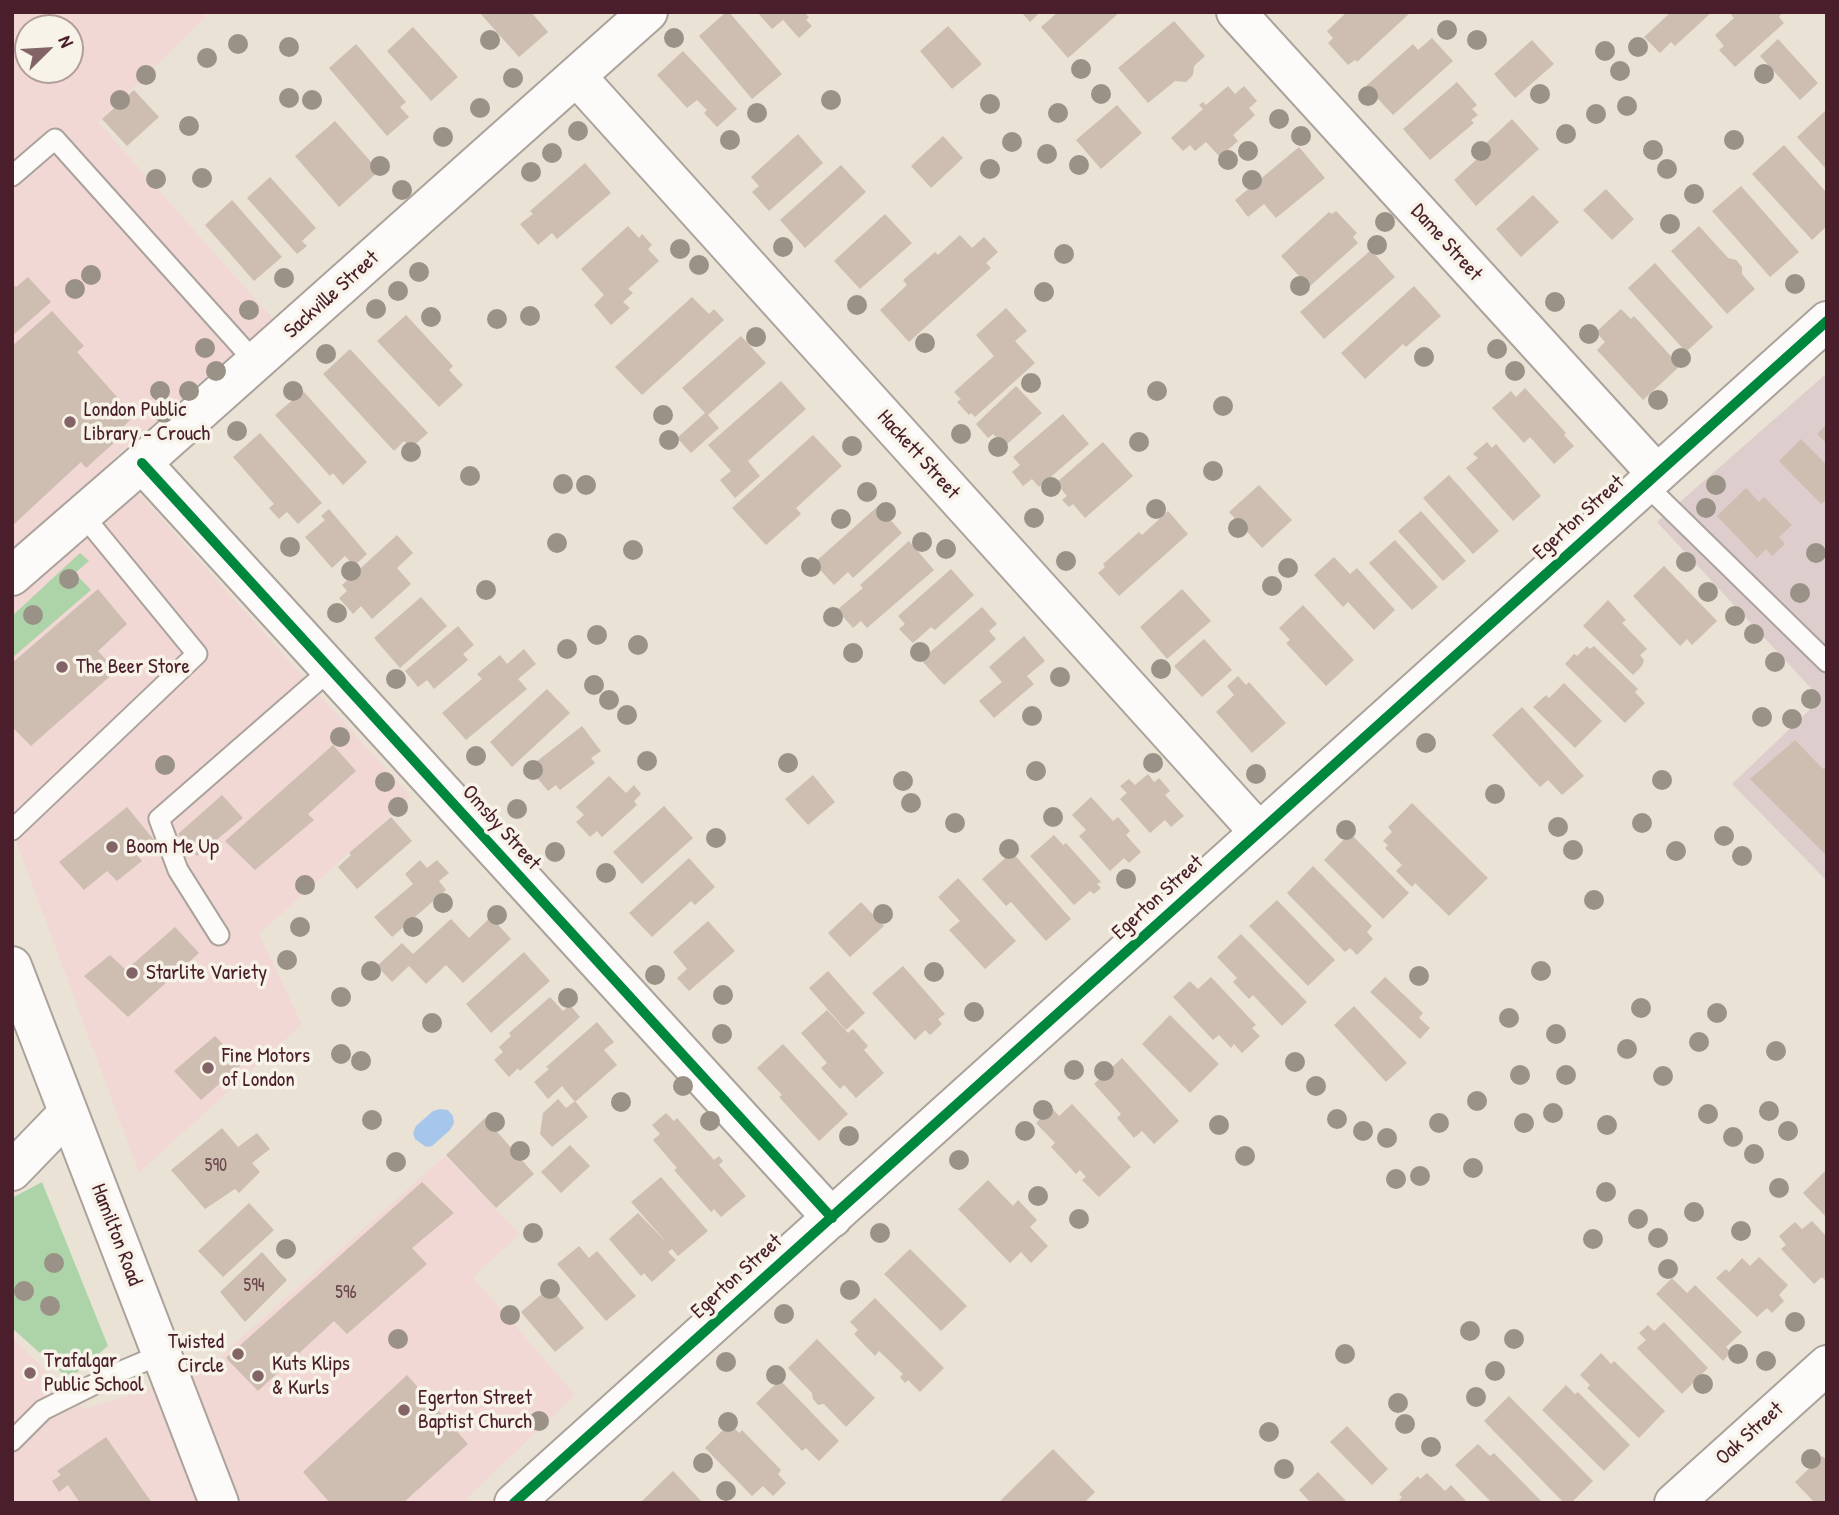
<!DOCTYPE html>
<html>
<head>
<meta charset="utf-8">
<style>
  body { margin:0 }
  #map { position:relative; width:1839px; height:1515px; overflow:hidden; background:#eae2d5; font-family:"Patrick Hand",sans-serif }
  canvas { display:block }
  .frame { position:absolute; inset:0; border:14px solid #4a1f2b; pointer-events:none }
  .north { position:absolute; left:14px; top:14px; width:70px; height:70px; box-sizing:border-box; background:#f7f3e8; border:2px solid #b29e9c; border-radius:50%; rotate:66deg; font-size:19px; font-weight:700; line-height:28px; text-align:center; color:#4a1f2b }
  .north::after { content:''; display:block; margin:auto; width:24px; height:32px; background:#826366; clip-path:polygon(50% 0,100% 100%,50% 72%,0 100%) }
</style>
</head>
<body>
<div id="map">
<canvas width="1839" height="1515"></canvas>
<div class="frame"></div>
<div class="north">N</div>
</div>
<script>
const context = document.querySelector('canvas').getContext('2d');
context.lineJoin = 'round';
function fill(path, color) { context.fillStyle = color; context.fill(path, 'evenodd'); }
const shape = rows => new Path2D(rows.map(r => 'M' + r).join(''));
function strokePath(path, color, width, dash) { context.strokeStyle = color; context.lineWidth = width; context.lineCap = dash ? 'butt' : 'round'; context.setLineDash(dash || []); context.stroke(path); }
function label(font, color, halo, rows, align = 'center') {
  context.font = font + ' "Patrick Hand",sans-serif'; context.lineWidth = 7; context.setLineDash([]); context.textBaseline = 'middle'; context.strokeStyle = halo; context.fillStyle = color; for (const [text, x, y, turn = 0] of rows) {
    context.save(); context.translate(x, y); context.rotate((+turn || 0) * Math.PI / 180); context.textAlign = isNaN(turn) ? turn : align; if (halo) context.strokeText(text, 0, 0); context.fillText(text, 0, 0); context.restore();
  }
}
fill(shape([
  [12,12,202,12,206,17,98,122,274,320,110,461,411,797,259,934,302,1024,139,1173,12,830],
  [28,28,70,28,70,70,28,70],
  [445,1156,520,1234,473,1277,575,1395,467,1498,472,1503,12,1503,12,1337,84,1409,202,1373]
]), '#f1d8d4');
fill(shape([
  [1827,373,1827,881,1732,784,1821,699,1657,522]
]), '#ddcecd');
fill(shape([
  [80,553,89,561,75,573,91,590,12,658,12,616],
  [42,1182,108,1346,69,1379,12,1328,12,1198]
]), '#add3a8');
fill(shape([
  [440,1109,448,1110,453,1116,454,1123,450,1130,432,1146,426,1147,415,1139,413,1133,416,1126,433,1111]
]), '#a7c6ec');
fill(shape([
  [479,12,531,12,548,32,519,57],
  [726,12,729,12,782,74,752,99,699,36],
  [757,12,804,12,809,17,806,20,812,26,799,38,783,20,772,29],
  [1021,12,1040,12,1030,22],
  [1058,12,1120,12,1068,58,1041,27],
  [1347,12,1411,12,1357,62,1355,60,1348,65,1328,43,1333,38,1327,31],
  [1671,12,1712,12,1675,46,1671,42,1660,53,1644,37],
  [1729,12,1783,12,1779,17,1784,23,1735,67,1719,50,1724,46,1715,35,1734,18],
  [1174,21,1205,56,1194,66,1193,75,1186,82,1175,81,1148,103,1118,68],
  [948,26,982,64,952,89,920,51],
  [413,27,458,77,431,101,387,51],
  [1432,38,1453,61,1393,115,1366,86,1413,44,1418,50],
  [1778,39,1818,83,1800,100,1760,56],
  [1532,40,1554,64,1515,98,1494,74],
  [356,44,406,102,400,107,409,117,387,136,329,68],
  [683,51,737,109,717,127,704,113,707,110,697,100,687,108,657,75],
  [1457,82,1477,105,1472,109,1478,115,1471,120,1474,123,1430,160,1403,129],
  [1228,86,1235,94,1244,86,1257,101,1249,108,1255,115,1233,135,1238,141,1220,157,1206,142,1195,151,1190,145,1183,151,1171,138,1203,109,1199,105,1203,102,1206,105],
  [134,90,159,117,127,146,102,119],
  [1117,105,1142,133,1101,169,1076,140],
  [1825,111,1827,113,1827,170,1797,137],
  [1512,119,1539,149,1476,206,1454,180,1488,149,1484,145],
  [335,121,379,171,339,207,295,156],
  [798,134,823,163,769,211,752,192,759,186,751,177],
  [943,136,963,158,931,188,911,166],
  [1784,145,1826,192,1827,226,1812,240,1752,174],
  [1299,147,1325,178,1276,218,1264,204,1248,217,1235,200],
  [585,163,611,193,557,239,552,233,538,245,520,224,533,214,530,211],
  [841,165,866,192,805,248,780,220],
  [270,177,316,228,302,241,307,246,297,254,247,198],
  [1741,186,1799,252,1770,277,1712,211],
  [1606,189,1634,219,1612,240,1583,210],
  [1533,195,1559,222,1521,257,1496,229],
  [232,200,282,257,254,281,205,225],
  [1336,211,1357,233,1353,237,1358,243,1309,287,1281,256,1329,212,1332,214],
  [885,214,912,243,860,289,834,261],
  [628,226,639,238,642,234,652,245,648,249,659,261,628,289,633,293,623,302,630,308,611,325,594,305,604,295,581,269],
  [1699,226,1728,258,1736,260,1742,267,1742,274,1755,289,1727,314,1671,251],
  [960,235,972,248,984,237,998,252,986,263,991,268,909,342,880,310,907,285,903,280,935,252,938,255],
  [1371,250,1395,277,1324,339,1300,312],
  [1655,263,1713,327,1686,352,1628,288],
  [28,277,51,302,12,336,12,283,16,287],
  [1414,286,1441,316,1406,347,1403,344,1365,379,1341,353],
  [692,297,709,314,714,309,724,320,642,395,615,367],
  [1006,308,1027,331,1015,341,1035,363,975,417,971,413,969,415,957,402,961,399,954,392,994,356,976,335],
  [1621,309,1631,319,1634,316,1680,366,1643,400,1597,350,1605,342,1596,332],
  [52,311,84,346,77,352,134,416,122,428,125,433,86,468,81,462,12,526,12,346],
  [406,315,453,366,449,370,463,385,439,407,377,341],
  [741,336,766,363,708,415,719,428,691,453,677,438,705,413,682,388],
  [350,349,428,433,411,448,404,441,394,451,323,374],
  [781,381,806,409,748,461,760,476,735,498,720,480,731,471,708,445],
  [1016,386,1042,413,1005,446,993,434,988,438,976,424],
  [1525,388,1566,433,1564,435,1574,446,1554,464,1530,437,1524,443,1492,408,1511,391,1516,397],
  [303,391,367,462,343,485,333,473,330,476,275,415],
  [1063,414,1089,444,1039,487,1032,479,1023,486,1012,472,1020,465,1013,457],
  [1827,424,1827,444,1817,434],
  [260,433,322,503,298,524,287,512,279,519,269,508,274,504,233,457],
  [813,435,842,466,796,508,801,514,766,545,732,508],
  [1801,439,1827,465,1827,499,1821,504,1779,461],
  [1103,442,1133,476,1085,518,1073,504,1069,507,1062,500,1067,496,1056,483],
  [1487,442,1492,448,1496,444,1541,496,1513,521,1466,468,1478,458,1473,454],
  [1449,475,1499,531,1473,554,1423,498],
  [1259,485,1292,520,1262,548,1229,512],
  [1746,488,1759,502,1764,497,1792,525,1779,537,1785,544,1772,556,1766,549,1757,558,1717,516],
  [878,506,902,533,853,578,848,572,834,585,814,563],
  [329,509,367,554,354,566,345,556,332,568,305,537,325,520,321,516],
  [1168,511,1188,534,1119,596,1098,573,1105,567,1103,564,1139,532,1142,535],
  [1421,511,1466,561,1443,581,1398,531],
  [397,535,413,553,397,568,411,584,372,619,361,606,353,614,339,598,347,591,342,585],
  [1395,540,1438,587,1412,610,1369,563],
  [909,541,934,570,867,628,861,621,853,628,837,610,863,588,860,585],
  [1334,557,1350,574,1357,568,1395,610,1374,630,1348,602,1343,607,1314,575],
  [1664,566,1717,621,1692,645,1687,639,1680,646,1633,596],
  [951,569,974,595,935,630,931,627,913,643,899,629,905,624,898,616],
  [98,589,127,624,98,651,116,671,31,746,12,727,12,663],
  [1182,589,1211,621,1167,659,1140,627],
  [421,597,447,626,400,668,374,638],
  [1608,600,1626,620,1622,623,1647,649,1640,655,1644,660,1642,666,1633,675,1583,626],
  [1303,605,1354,660,1326,686,1286,643,1290,640,1279,628],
  [982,607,997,624,989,631,996,639,944,685,921,660],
  [458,626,474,645,463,654,468,660,434,689,427,680,418,687,405,671],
  [1024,636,1045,661,1027,676,1034,684,994,718,979,701,1002,682,989,667],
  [1204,639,1232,670,1202,697,1174,666],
  [1587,646,1590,649,1594,646,1638,689,1635,692,1645,703,1625,723,1565,664,1574,654,1577,656],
  [524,649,536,664,518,679,527,689,466,740,442,713,482,679,477,674,500,655,507,664],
  [1238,676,1246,685,1249,682,1286,723,1252,753,1216,712,1234,695,1227,686],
  [1564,683,1602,721,1575,748,1533,707,1546,695,1549,698],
  [547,689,570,713,512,767,490,742],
  [1522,707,1584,776,1562,795,1548,780,1540,787,1492,735],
  [582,726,601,751,591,758,595,763,560,790,556,785,548,791,534,774,541,768,536,762],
  [1795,740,1823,769,1827,766,1827,856,1750,779],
  [333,745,356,771,308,814,314,820,255,870,225,841],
  [1148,774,1154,782,1159,778,1170,791,1165,795,1184,816,1171,827,1165,820,1150,833,1120,799,1127,793,1120,786,1129,779,1135,785],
  [813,775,835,802,808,825,785,799],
  [609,776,626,793,634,785,641,794,634,801,637,805,602,837,597,831,590,837,576,822,584,815,576,807],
  [222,795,243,818,197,856,178,834],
  [1091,797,1113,821,1118,817,1130,831,1126,835,1141,852,1129,863,1124,858,1110,871,1079,836,1086,830,1072,815],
  [1412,803,1488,878,1449,916,1415,883,1412,887,1396,871,1402,865,1385,848,1388,845,1383,841,1392,832,1388,827],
  [664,806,693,838,642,884,613,852],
  [127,807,154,840,136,854,142,861,117,881,107,871,84,890,59,862],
  [391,817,412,841,357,889,338,867,351,855,349,853],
  [1350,833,1409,893,1383,919,1324,860],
  [1054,835,1063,845,1066,843,1101,882,1097,884,1101,888,1094,894,1090,891,1074,905,1030,856],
  [1012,852,1071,919,1046,941,1011,902,1006,906,982,879],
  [689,858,715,887,695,905,691,901,652,937,629,913],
  [420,860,427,868,437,860,449,873,439,881,446,890,392,937,374,917,413,884,405,874],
  [1313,866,1372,926,1367,932,1373,939,1357,955,1350,948,1345,952,1287,893],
  [958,878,1016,941,985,969,949,930,960,921,938,897],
  [1277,900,1335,960,1308,986,1249,926],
  [861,902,884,926,850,957,828,933],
  [491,917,511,939,463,983,446,965,426,984,409,966,392,982,377,966,402,943,413,954,451,919,469,938],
  [708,921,735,951,689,991,677,978,687,969,673,952],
  [175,927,199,953,128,1017,84,976,110,955,126,970],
  [1241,934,1307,1002,1282,1026,1253,995,1249,999,1233,982,1237,978,1217,957],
  [524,952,550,981,491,1033,466,1004],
  [903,966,945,1014,938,1019,942,1024,930,1035,925,1030,915,1040,872,993],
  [828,971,865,1013,846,1030,809,988],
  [1211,977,1256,1025,1252,1028,1260,1036,1242,1053,1234,1044,1231,1048,1219,1035,1213,1040,1173,997,1190,981,1198,989],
  [1385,977,1423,1013,1419,1018,1430,1028,1420,1039,1370,992],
  [550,997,563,1011,570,1005,580,1017,520,1071,518,1068,509,1077,494,1060,503,1052,499,1047,511,1036,509,1033],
  [1354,1006,1407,1063,1386,1082,1334,1025],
  [827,1010,848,1033,853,1029,868,1046,864,1050,884,1073,856,1098,844,1085,840,1089,821,1068,827,1063,801,1033],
  [1170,1015,1219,1064,1190,1093,1142,1044],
  [597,1022,614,1042,604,1050,617,1065,575,1102,562,1086,548,1099,534,1082,549,1069,546,1067],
  [215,1036,242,1064,201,1100,174,1071],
  [783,1044,848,1114,819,1141,779,1097,782,1095,757,1068],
  [1122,1058,1179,1121,1154,1144,1142,1131,1134,1138,1117,1118,1121,1114,1094,1084],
  [558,1099,566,1108,575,1101,588,1117,552,1147,540,1134,543,1113],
  [1072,1104,1131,1167,1099,1197,1082,1180,1086,1177,1080,1170,1076,1174,1051,1147,1055,1143,1036,1123,1052,1108,1059,1116],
  [666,1113,674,1121,677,1118,714,1160,719,1156,723,1161,719,1165,746,1196,721,1217,714,1209,711,1212,674,1170,677,1168,653,1140,660,1134,652,1125],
  [485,1118,534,1174,496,1208,446,1155],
  [222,1128,238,1147,257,1133,270,1149,252,1163,260,1172,239,1193,235,1189,205,1209,171,1170],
  [570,1145,590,1166,561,1193,541,1172],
  [1827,1169,1827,1218,1803,1193],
  [661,1177,708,1231,678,1256,672,1249,668,1252,676,1260,652,1282,644,1273,641,1276,609,1239,638,1213,668,1244,631,1202],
  [988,1180,1013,1206,1018,1200,1037,1220,1030,1227,1048,1246,1031,1263,1021,1252,1010,1263,958,1209],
  [422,1182,454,1213,412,1248,427,1264,347,1334,334,1321,258,1391,226,1358],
  [249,1203,274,1230,223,1277,198,1251],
  [1812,1221,1827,1237,1827,1282,1822,1277,1814,1284,1781,1249,1786,1245,1779,1236,1795,1222,1802,1229],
  [579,1246,589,1258,597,1251,636,1296,606,1321,557,1264],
  [910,1249,967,1306,941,1331,884,1274],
  [262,1252,287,1280,245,1322,220,1292],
  [1759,1257,1788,1285,1779,1295,1784,1301,1772,1313,1767,1308,1757,1317,1716,1278,1726,1269,1729,1272,1742,1258,1750,1266],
  [1672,1278,1687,1293,1695,1285,1742,1332,1726,1347,1731,1352,1723,1361,1656,1294],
  [550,1287,584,1328,555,1352,521,1312],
  [875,1298,944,1368,920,1392,908,1380,905,1383,900,1377,903,1374,879,1351,875,1356,854,1334,858,1330,850,1322],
  [1664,1322,1708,1368,1682,1394,1637,1348,1646,1340,1639,1333,1648,1325,1654,1331],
  [817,1339,875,1398,846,1427,824,1404,818,1405,813,1399,812,1393,788,1368],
  [1601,1353,1611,1364,1614,1361,1665,1411,1639,1438,1587,1388,1590,1385,1580,1375],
  [407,1375,468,1444,403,1503,330,1503,303,1472],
  [780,1380,839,1441,819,1461,806,1448,802,1451,756,1403],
  [1566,1385,1575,1394,1578,1392,1630,1445,1604,1471,1542,1410],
  [1509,1396,1593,1481,1571,1503,1564,1503,1484,1421],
  [730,1423,739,1433,742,1430,781,1470,778,1474,786,1483,773,1496,763,1486,752,1496,705,1448],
  [1347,1426,1388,1469,1372,1485,1330,1442],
  [106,1437,152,1503,80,1503,68,1485,59,1492,52,1481,61,1475,57,1471],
  [1478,1444,1490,1456,1494,1453,1543,1503,1492,1503,1455,1465],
  [1053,1449,1095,1492,1084,1503,1003,1503,1001,1500],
  [1822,1456,1827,1460,1827,1503,1815,1503,1795,1482],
  [673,1471,703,1503,640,1503],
  [1318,1472,1348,1503,1311,1503,1299,1490],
  [1427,1473,1445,1491,1451,1485,1468,1503,1401,1503,1399,1501,1402,1497,1399,1494,1418,1476,1420,1479]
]), '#cebdb1');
const service = shape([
  [12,176,55,139,256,363],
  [1645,484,1827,662],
  [12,830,197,654,83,515],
  [219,935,178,870,159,819,331,669],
  [12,1441,43,1410,117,1373,162,1354]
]);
const minor = shape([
  [1236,12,1657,474],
  [577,77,1259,832],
  [142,463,832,1218],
  [12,576,142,463,648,12],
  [12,1171,68,1113],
  [1674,1503,1827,1365]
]);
const tertiary = shape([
  [514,1503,1827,321]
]);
const secondary = shape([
  [12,966,219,1503]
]);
strokePath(service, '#aca29c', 23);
strokePath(minor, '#aca29c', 42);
strokePath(tertiary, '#aca29c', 42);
strokePath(secondary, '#aca29c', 42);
strokePath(service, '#fcfbf9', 19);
strokePath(minor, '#fcfbf9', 38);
strokePath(tertiary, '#fcfbf9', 38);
strokePath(secondary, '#fcfbf9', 38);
strokePath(shape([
  [142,463,832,1218],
  [514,1503,1827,321]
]), '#00873e', 10);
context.fillStyle = '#9a9286';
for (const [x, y] of [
  [1447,30],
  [674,38],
  [490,40],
  [1477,40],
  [238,44],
  [289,47],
  [1638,47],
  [1605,51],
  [207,58],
  [1081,69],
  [1620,71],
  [1764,74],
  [146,75],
  [513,78],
  [1101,94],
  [1540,94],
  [1368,96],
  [289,98],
  [120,100],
  [312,100],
  [831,100],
  [990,104],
  [1627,106],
  [480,108],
  [757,113],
  [1058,113],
  [1596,114],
  [1279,119],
  [189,126],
  [578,131],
  [1566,134],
  [1301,136],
  [443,137],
  [730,140],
  [1734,140],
  [1012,142],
  [1653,150],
  [1248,151],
  [1481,151],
  [552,153],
  [1047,154],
  [1228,160],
  [1079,165],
  [380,166],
  [990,169],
  [1667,169],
  [531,172],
  [202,178],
  [156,179],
  [1252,180],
  [402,190],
  [1694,194],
  [1385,222],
  [1670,224],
  [1377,245],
  [783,247],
  [680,249],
  [1064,254],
  [699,265],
  [419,272],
  [91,275],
  [284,278],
  [1795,284],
  [1300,286],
  [75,289],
  [398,291],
  [1044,292],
  [1555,302],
  [857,305],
  [376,309],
  [249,310],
  [530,316],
  [431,317],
  [497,319],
  [1589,334],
  [756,337],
  [925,343],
  [205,348],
  [1497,349],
  [326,354],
  [1424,357],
  [1681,358],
  [216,371],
  [1515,371],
  [1031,383],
  [160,391],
  [189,391],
  [293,391],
  [1157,391],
  [1658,400],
  [1223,406],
  [164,413],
  [663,415],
  [237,431],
  [961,434],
  [669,440],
  [1139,442],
  [852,446],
  [998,447],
  [411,452],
  [1213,471],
  [470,476],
  [563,484],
  [586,485],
  [1716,485],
  [1051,487],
  [867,492],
  [1706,508],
  [1156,509],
  [886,512],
  [1034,518],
  [841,519],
  [1238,528],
  [922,542],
  [557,543],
  [290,547],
  [946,549],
  [633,550],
  [1816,553],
  [1066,561],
  [1686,562],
  [811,567],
  [1288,568],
  [351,571],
  [69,579],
  [1272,586],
  [486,590],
  [1708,592],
  [1800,593],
  [337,613],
  [33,615],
  [1735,616],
  [833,617],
  [1754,634],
  [597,635],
  [638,645],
  [567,649],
  [920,652],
  [853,653],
  [1775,662],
  [1161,669],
  [1060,677],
  [396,679],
  [594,685],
  [1811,699],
  [609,700],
  [627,715],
  [1032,716],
  [1762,717],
  [1792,719],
  [340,737],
  [1426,743],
  [476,756],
  [647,761],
  [788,763],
  [1153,763],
  [165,765],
  [533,770],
  [1036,771],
  [1256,774],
  [1662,780],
  [903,781],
  [385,782],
  [1495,794],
  [911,803],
  [398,807],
  [517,809],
  [1053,817],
  [955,823],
  [1642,823],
  [1558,827],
  [1346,830],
  [1724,836],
  [716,838],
  [1009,849],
  [1573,850],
  [1676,851],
  [555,852],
  [1742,856],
  [606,873],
  [1126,879],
  [305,885],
  [1594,900],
  [443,903],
  [883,914],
  [497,915],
  [300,927],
  [413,927],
  [287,960],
  [371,971],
  [1541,971],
  [934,972],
  [655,975],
  [1419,976],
  [723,995],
  [341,997],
  [568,998],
  [1641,1008],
  [974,1012],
  [1717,1013],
  [1509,1018],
  [432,1023],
  [722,1034],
  [1556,1034],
  [1699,1042],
  [1627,1049],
  [1776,1051],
  [341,1054],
  [361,1061],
  [1295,1062],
  [1074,1070],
  [1104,1071],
  [1520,1075],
  [1566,1075],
  [1663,1076],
  [683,1086],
  [1316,1086],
  [1477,1101],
  [621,1102],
  [1043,1110],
  [1769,1111],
  [1553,1113],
  [1708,1114],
  [1337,1119],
  [372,1120],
  [710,1121],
  [495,1122],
  [1439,1123],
  [1524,1123],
  [1219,1125],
  [1607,1125],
  [1025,1131],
  [1363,1131],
  [1788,1131],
  [849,1136],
  [1733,1137],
  [1387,1138],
  [520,1151],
  [1754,1154],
  [1245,1156],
  [959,1160],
  [396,1162],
  [1473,1168],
  [1420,1176],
  [1396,1179],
  [1779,1188],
  [1606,1192],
  [1038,1196],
  [1694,1212],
  [1079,1219],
  [1638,1219],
  [1741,1231],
  [533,1233],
  [880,1233],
  [1658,1238],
  [1593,1239],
  [286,1249],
  [54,1263],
  [1668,1269],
  [550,1289],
  [850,1290],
  [24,1291],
  [50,1306],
  [784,1314],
  [510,1315],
  [1795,1322],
  [1470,1331],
  [398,1339],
  [1514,1339],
  [1345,1354],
  [1738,1354],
  [1766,1361],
  [726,1362],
  [1495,1371],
  [776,1375],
  [1703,1384],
  [1476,1397],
  [1398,1403],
  [539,1421],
  [728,1422],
  [1405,1424],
  [1269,1432],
  [1431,1447],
  [1811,1459],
  [703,1463],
  [1284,1469],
  [726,1491]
]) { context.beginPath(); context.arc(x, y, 10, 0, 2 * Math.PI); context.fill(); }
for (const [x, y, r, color] of [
  [70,422,7,"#826366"],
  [62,667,7,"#826366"],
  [112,847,7,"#826366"],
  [132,973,7,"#826366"],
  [208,1068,7,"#826366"],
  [238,1354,7,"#826366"],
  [30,1373,7,"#826366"],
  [258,1376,7,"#826366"],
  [404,1410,7,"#826366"]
]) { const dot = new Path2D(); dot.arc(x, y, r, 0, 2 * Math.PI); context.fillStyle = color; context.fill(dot); strokePath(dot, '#f7f3e8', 2.5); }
label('18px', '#6b464c', null, [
  ["590",216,1166],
  ["594",254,1286],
  ["596",346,1293]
]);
label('21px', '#4a1f2b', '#f7f3e8', [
  ["Dame Street",1446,243,48],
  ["Sackville Street",332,295,-42],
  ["Hackett Street",918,455,48],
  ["Egerton Street",1579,518,-42],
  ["Omsby Street",501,828,48],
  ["Egerton Street",1158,898,-42],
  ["Hamilton Road",116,1235,69],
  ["Egerton Street",737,1277,-42],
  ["Oak Street",1750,1434,-42]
]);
label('21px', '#4a1f2b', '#f7f3e8', [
  ["London Public",84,410],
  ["Library - Crouch",84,434],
  ["The Beer Store",76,667],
  ["Boom Me Up",126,847],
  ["Starlite Variety",146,973],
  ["Fine Motors",222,1056],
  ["of London",222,1080],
  ["Twisted",224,1342,"right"],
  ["Circle",224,1366,"right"],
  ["Trafalgar",44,1361],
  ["Public School",44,1385],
  ["Kuts Klips",272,1364],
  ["& Kurls",272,1388],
  ["Egerton Street",418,1398],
  ["Baptist Church",418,1422]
], 'left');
</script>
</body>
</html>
